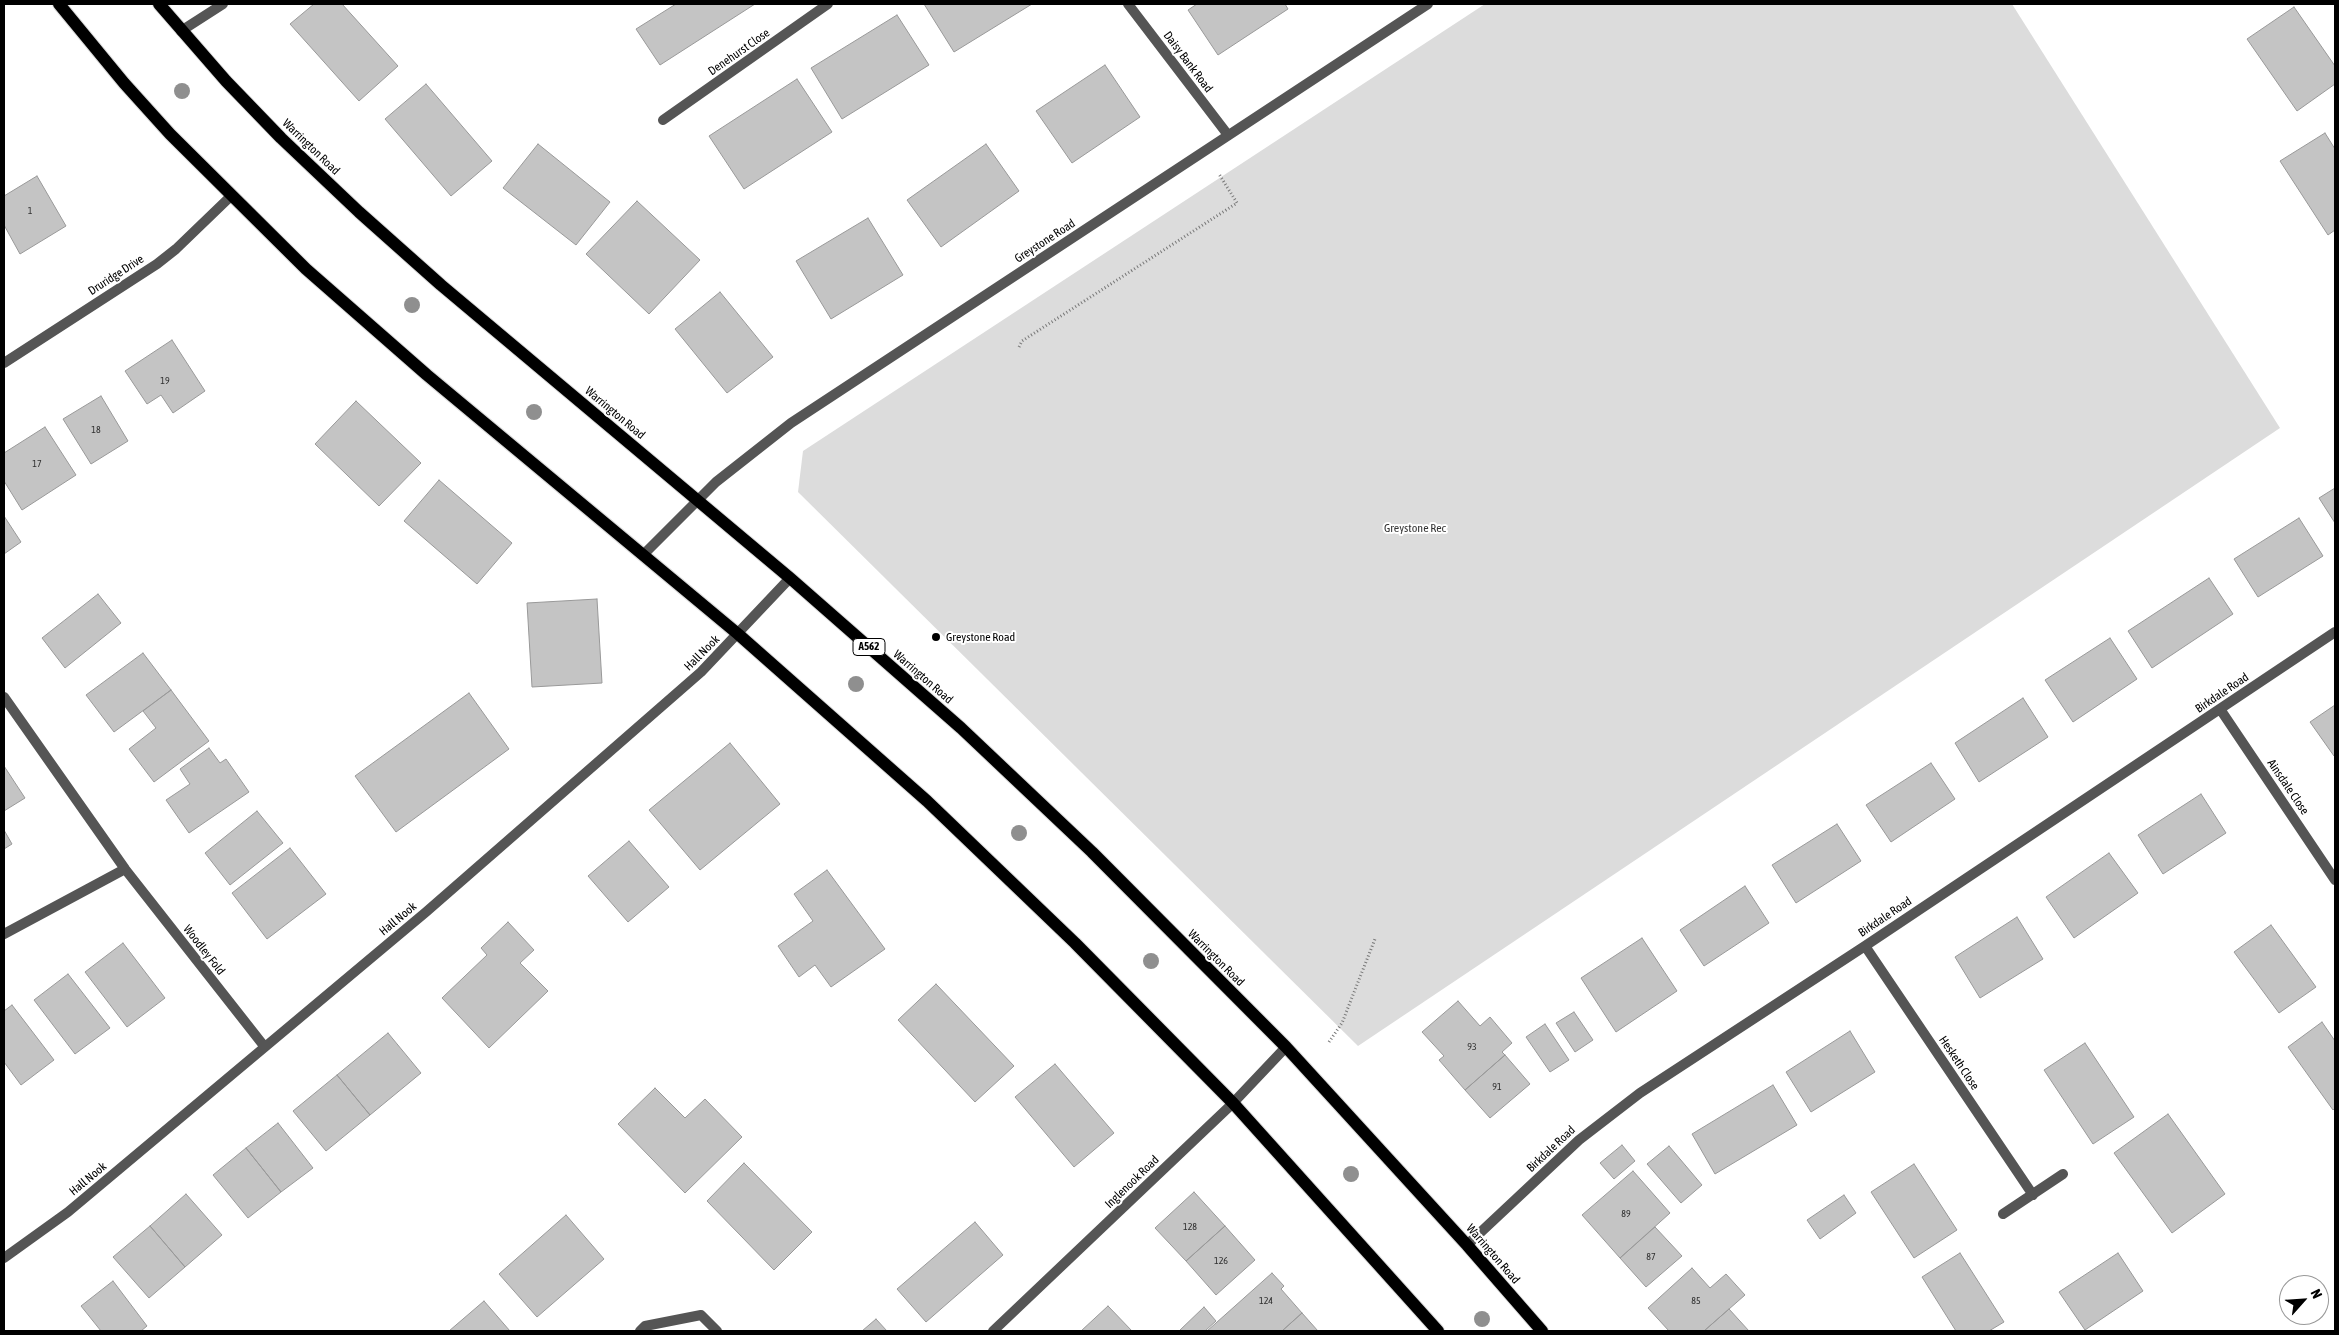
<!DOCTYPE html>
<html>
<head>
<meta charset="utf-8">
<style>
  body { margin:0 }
  #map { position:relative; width:2339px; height:1335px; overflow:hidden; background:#fff; font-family:"Asap Condensed",sans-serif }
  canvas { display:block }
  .frame { position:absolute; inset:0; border:5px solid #000; pointer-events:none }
  .north { position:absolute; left:2279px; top:1275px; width:50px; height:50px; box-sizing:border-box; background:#fff; border:1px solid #999; border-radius:50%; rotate:64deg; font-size:14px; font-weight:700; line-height:20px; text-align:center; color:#000 }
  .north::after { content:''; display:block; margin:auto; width:18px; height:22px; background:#000; clip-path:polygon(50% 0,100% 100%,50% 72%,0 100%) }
</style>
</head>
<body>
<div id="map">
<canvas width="2339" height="1335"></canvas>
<div class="frame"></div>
<div class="north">N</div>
</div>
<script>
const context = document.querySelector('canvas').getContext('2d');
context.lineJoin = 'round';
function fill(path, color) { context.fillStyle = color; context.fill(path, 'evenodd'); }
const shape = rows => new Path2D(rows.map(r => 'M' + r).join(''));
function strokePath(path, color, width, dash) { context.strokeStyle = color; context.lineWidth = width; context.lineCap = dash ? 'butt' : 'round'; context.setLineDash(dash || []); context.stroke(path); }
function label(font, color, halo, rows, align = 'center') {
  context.font = font + ' "Asap Condensed",sans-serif'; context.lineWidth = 4; context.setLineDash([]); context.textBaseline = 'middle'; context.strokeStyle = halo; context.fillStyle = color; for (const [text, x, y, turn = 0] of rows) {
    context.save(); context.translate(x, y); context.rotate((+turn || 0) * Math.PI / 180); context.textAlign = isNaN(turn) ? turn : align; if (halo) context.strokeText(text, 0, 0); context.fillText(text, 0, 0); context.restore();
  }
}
fill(shape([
  [1485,4,2012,4,2280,428,1358,1046,798,492,803,451]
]), '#dcdcdc');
const building = shape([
  [314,4,342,4,398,66,359,101,290,24,314,4],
  [676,4,755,4,660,65,636,29,676,4],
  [924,4,1032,4,954,52,924,4],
  [1197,4,1285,4,1288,9,1218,55,1188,10,1197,4],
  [2294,7,2335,66,2335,84,2297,111,2247,39,2294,7],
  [897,15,929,65,842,119,811,68,897,15],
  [1105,65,1140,117,1072,163,1036,111,1105,65],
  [797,79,832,132,744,189,709,136,797,79],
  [426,84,492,161,451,196,385,119,426,84],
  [2325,133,2335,149,2335,230,2328,235,2280,161,2325,133],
  [538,144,610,202,576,245,503,188,538,144],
  [986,144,1019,191,941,247,907,200,986,144],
  [37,176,66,226,20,254,4,225,4,196,37,176],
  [637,201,700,260,649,314,586,254,637,201],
  [868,218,903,275,831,319,796,261,868,218],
  [720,292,773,357,727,393,675,329,720,292],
  [172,340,205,391,173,413,161,395,147,404,125,371,172,340],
  [101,396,128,441,91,464,63,419,101,396],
  [356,401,421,463,379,506,315,444,356,401],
  [45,427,76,475,22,510,4,481,4,453,45,427],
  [439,480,512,543,477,584,404,521,439,480],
  [2335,488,2335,523,2319,498,2335,488],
  [4,516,21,542,4,554,4,516],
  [2299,518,2323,556,2258,597,2234,559,2299,518],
  [2209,578,2233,614,2152,668,2128,631,2209,578],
  [98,594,121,623,65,668,42,638,98,594],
  [597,599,602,683,532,687,527,603,597,599],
  [2110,638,2137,679,2073,722,2045,680,2110,638],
  [143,653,171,690,114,732,86,695,143,653],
  [171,690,209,741,154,782,129,749,156,728,143,711,171,690],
  [469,693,509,749,396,832,355,776,469,693],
  [2023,698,2048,737,1979,782,1955,743,2023,698],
  [2335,705,2335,756,2334,756,2310,722,2335,705],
  [730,743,780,804,700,870,649,810,730,743],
  [209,748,220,763,226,759,249,792,189,833,166,800,190,784,180,769,209,748],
  [1931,763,1955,799,1891,842,1866,805,1931,763],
  [4,766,25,798,4,811,4,766],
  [2201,794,2226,833,2163,874,2138,835,2201,794],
  [257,811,283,843,230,885,205,853,257,811],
  [1837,824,1861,861,1796,903,1772,865,1837,824],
  [4,830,12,844,4,849,4,830],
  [629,841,669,887,628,922,588,876,629,841],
  [290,848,326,894,267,939,232,893,290,848],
  [2109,853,2138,893,2074,938,2046,897,2109,853],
  [827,870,885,949,831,987,815,965,799,977,778,946,813,921,794,894,827,870],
  [1745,886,1769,923,1704,966,1680,930,1745,886],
  [2017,917,2043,959,1980,998,1955,957,2017,917],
  [508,922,534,950,520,963,548,991,489,1048,442,998,487,955,481,948,508,922],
  [2271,925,2316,987,2279,1013,2234,952,2271,925],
  [1642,938,1677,991,1616,1032,1581,978,1642,938],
  [123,943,165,998,127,1027,85,972,123,943],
  [68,974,110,1028,75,1054,34,1000,68,974],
  [936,984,1014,1066,975,1102,898,1020,936,984],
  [1458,1001,1480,1026,1490,1017,1512,1043,1502,1052,1505,1055,1465,1090,1439,1060,1444,1056,1422,1032,1458,1001],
  [12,1005,54,1060,21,1085,4,1062,4,1011,12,1005],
  [1574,1012,1593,1040,1575,1052,1556,1023,1574,1012],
  [2322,1022,2335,1041,2335,1108,2333,1110,2288,1047,2322,1022],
  [1545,1024,1569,1060,1550,1072,1526,1037,1545,1024],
  [1850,1031,1875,1072,1811,1112,1786,1072,1850,1031],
  [388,1033,421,1073,370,1115,337,1075,388,1033],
  [2085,1043,2134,1117,2093,1144,2044,1070,2085,1043],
  [1505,1055,1530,1084,1490,1118,1465,1090,1505,1055],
  [1055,1064,1114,1133,1074,1167,1015,1097,1055,1064],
  [337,1075,370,1115,326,1151,293,1111,337,1075],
  [1773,1085,1797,1125,1715,1174,1692,1134,1773,1085],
  [655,1088,685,1118,705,1099,742,1137,685,1193,618,1124,655,1088],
  [2168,1114,2225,1194,2172,1233,2114,1153,2168,1114],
  [278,1123,313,1168,281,1192,246,1148,278,1123],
  [1622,1145,1635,1161,1614,1179,1600,1163,1622,1145],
  [1669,1146,1702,1185,1681,1203,1647,1164,1669,1146],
  [246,1148,281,1192,248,1218,213,1175,246,1148],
  [744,1163,812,1232,774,1270,707,1201,744,1163],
  [1914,1164,1957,1230,1914,1258,1871,1192,1914,1164],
  [1633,1171,1670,1213,1620,1258,1582,1215,1633,1171],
  [1194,1192,1225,1226,1186,1261,1155,1228,1194,1192],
  [186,1194,222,1235,185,1267,150,1226,186,1194],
  [1844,1195,1856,1213,1820,1239,1807,1220,1844,1195],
  [566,1215,604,1259,537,1317,499,1274,566,1215],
  [975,1222,1003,1255,926,1322,897,1289,975,1222],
  [150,1226,185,1267,149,1298,113,1257,150,1226],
  [1225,1226,1255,1260,1216,1295,1186,1261,1225,1226],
  [1655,1227,1682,1256,1646,1287,1620,1258,1655,1227],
  [1960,1253,2004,1322,1989,1331,1956,1331,1922,1277,1960,1253],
  [2118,1253,2143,1291,2085,1330,2059,1292,2118,1253],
  [1692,1268,1710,1288,1726,1274,1745,1295,1704,1331,1669,1331,1648,1308,1692,1268],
  [1272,1273,1284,1286,1281,1289,1302,1313,1282,1331,1207,1331,1272,1273],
  [113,1281,147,1326,141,1331,101,1331,81,1306,113,1281],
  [484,1301,510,1331,449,1331,484,1301],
  [1108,1306,1132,1331,1081,1331,1108,1306],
  [1204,1307,1216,1321,1205,1331,1179,1331,1204,1307],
  [1729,1309,1749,1331,1704,1331,1729,1309],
  [1302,1313,1318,1331,1282,1331,1302,1313],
  [876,1319,887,1331,862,1331,876,1319]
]);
fill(building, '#c4c4c4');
strokePath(building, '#999', 1);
const primary = shape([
  [59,4,124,83,170,134,306,269,427,375,738,634,927,801,1075,943,1233,1103,1438,1331],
  [159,4,226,81,281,138,359,212,441,285,790,578,961,728,1092,852,1286,1047,1467,1245,1542,1331]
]);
strokePath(primary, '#dbdbdb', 14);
strokePath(shape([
  [1019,347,1022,341,1237,203,1219,174],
  [1329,1042,1342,1023,1375,939]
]), '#777', 3, [1, 2.5]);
strokePath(shape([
  [1128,4,1228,135],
  [181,31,223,4],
  [663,120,828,4],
  [4,363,157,264,176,249,231,196],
  [4,697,125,869,264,1046],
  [2220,709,2335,880],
  [4,934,125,869],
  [1865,946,2033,1195],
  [2003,1214,2063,1174],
  [1467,1245,1579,1140,1640,1093,1865,946,2335,632],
  [4,1258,68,1212,426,912,701,672,790,578],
  [640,1331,645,1326,701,1315,717,1331],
  [993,1331,1233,1103,1286,1047]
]), '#555', 10);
strokePath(shape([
  [644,554,716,482,791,423,1428,4]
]), '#555', 10);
strokePath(primary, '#000', 12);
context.fillStyle = '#8f8f8f';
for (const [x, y] of [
  [182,91],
  [412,305],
  [534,412],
  [856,684],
  [1019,833],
  [1151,961],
  [1351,1174],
  [1482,1319]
]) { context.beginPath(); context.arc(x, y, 8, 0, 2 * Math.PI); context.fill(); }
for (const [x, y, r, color] of [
  [936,637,5,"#000"]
]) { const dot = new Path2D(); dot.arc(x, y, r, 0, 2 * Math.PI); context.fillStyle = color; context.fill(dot); strokePath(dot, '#fff', 2); }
label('10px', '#313131', null, [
  ["1",30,211],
  ["19",165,381],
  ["18",96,430],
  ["17",37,464],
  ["93",1472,1047],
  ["91",1497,1087],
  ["89",1626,1214],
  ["128",1190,1227],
  ["87",1651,1257],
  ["126",1221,1261],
  ["124",1266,1301],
  ["85",1696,1301]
]);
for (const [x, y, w] of [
  [869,647,32]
]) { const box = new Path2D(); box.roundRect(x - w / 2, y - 8.5, w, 17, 4); context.fillStyle = '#fff'; context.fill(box); strokePath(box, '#000', 1); }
label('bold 11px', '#000', null, [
  ["A562",869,647]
]);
label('12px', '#000', '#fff', [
  ["Denehurst Close",739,52,-35],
  ["Daisy Bank Road",1188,62,53],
  ["Warrington Road",311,147,44],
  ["Greystone Road",1045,241,-33],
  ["Druridge Drive",116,275,-33],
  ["Warrington Road",615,413,40],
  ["Hall Nook",702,653,-45],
  ["Warrington Road",923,677,41],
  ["Birkdale Road",2222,693,-34],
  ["Ainsdale Close",2288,787,56],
  ["Birkdale Road",1885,917,-34],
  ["Hall Nook",398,919,-40],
  ["Woodley Fold",204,950,52],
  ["Warrington Road",1216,958,45],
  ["Hesketh Close",1959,1063,56],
  ["Birkdale Road",1551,1149,-43],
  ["Hall Nook",88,1179,-40],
  ["Inglenook Road",1132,1182,-44],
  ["Warrington Road",1493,1254,49]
]);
label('12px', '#333', '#fff', [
  ["Greystone Rec",1415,528]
]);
label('12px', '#000', '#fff', [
  ["Greystone Road",946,637]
], 'left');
</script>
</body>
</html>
